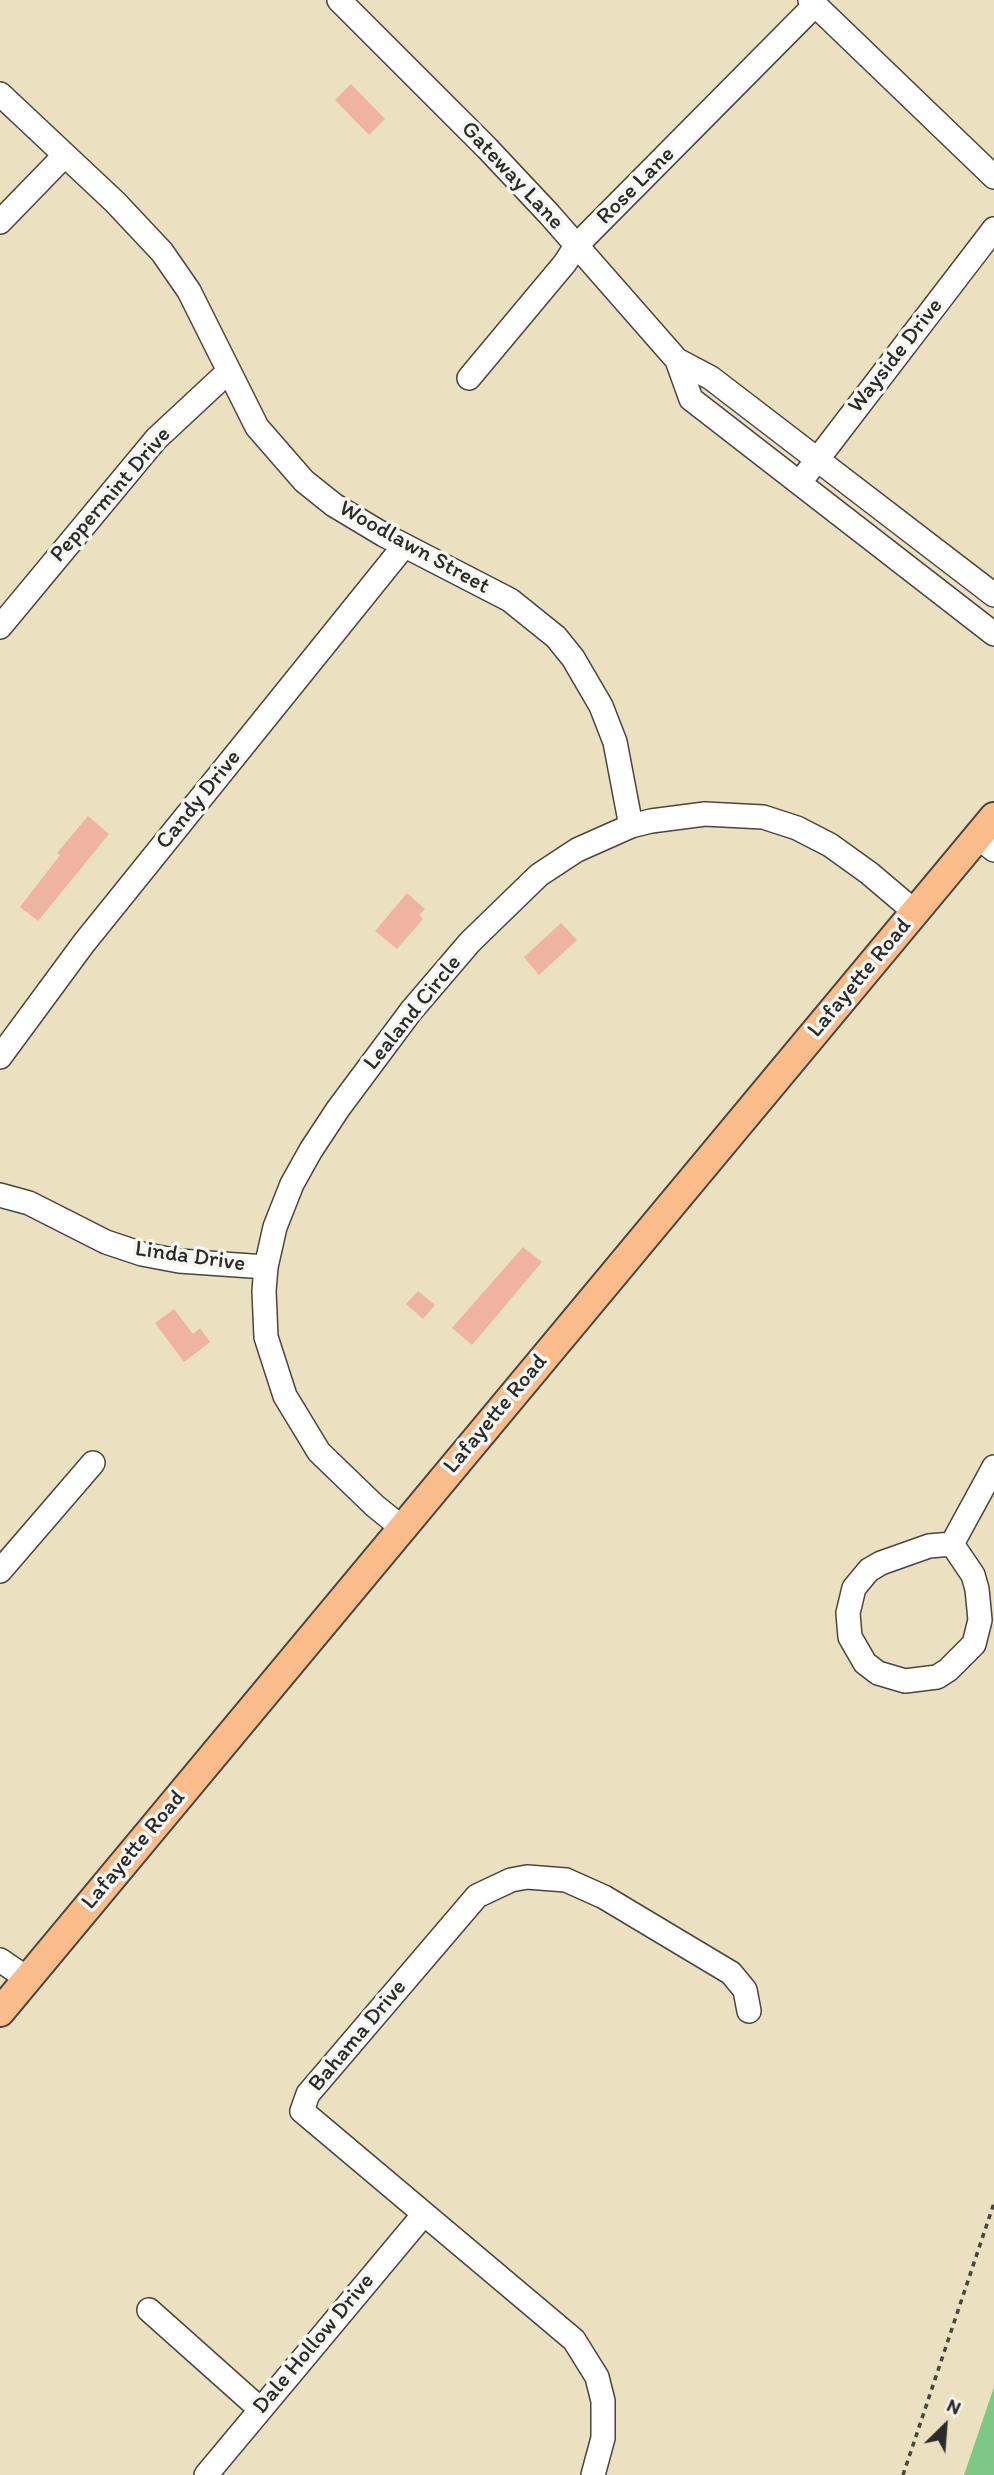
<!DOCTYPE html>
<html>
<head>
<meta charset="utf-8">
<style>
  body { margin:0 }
  #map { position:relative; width:994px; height:2475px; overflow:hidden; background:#ebe1c0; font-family:Itim,sans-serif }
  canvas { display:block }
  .north { position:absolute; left:910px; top:2391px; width:70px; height:70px; -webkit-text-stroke:5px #f6f6f2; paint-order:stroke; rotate:25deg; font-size:19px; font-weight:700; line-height:28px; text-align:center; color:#2b2b2b }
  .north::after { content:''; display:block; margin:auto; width:24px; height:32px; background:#2b2b2b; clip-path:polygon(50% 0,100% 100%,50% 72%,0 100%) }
</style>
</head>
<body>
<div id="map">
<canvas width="994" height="2475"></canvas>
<div class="north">N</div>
</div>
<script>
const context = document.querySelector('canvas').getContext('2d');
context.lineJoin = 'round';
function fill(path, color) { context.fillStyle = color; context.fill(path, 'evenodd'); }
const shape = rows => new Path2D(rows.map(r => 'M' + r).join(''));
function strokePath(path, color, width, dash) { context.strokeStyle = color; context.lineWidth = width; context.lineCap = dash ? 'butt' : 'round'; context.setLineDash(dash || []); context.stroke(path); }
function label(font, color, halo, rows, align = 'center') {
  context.font = font + ' Itim,sans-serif'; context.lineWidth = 7; context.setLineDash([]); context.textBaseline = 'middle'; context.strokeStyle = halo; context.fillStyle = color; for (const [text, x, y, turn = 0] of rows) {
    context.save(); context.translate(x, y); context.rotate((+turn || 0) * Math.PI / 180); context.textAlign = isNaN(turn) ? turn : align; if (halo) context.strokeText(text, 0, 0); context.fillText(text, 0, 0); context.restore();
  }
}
fill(shape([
  [994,2387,994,2475,964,2475]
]), '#7dc886');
fill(shape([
  [351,84,385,119,369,135,335,100],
  [88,816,109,834,38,921,20,907,60,855,57,853],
  [407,893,425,909,419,915,423,919,397,949,375,931],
  [561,923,577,940,539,975,524,957],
  [523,1247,542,1262,472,1345,452,1328],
  [418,1291,435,1305,423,1319,406,1304],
  [174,1309,193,1334,200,1328,210,1342,184,1362,155,1323]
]), '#efb4a1');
const minor = shape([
  [339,0,487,148,549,214,677,360,711,378,994,595],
  [810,0,994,177],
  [0,94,115,202,162,252,189,291,257,427,304,481,334,505,384,535,510,600,556,637,573,658,601,706,615,742,631,826],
  [0,222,65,155],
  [677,360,691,399,994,634],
  [469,378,565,263,576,246,815,5],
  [807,473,994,229],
  [0,627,156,439,229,371],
  [978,837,994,850],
  [0,1057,84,943,404,546],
  [0,1195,29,1203,106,1242,142,1254,179,1261,266,1267],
  [401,1527,375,1506,319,1452,285,1396,266,1337,264,1291,266,1267,275,1227,292,1184,311,1150,338,1109,411,1011,470,942,539,875,577,850,631,826,651,821,705,814,763,817,797,828,830,845,869,873,915,912],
  [952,1544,973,1575,977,1589,980,1620,974,1644,948,1670,937,1677,905,1681,878,1673,865,1663,850,1637,848,1613,854,1588,869,1570,881,1563,929,1546,952,1544],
  [952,1544,994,1467],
  [0,1571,93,1463],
  [0,1960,28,1979],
  [149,2310,260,2409],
  [206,2475,424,2214],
  [593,2475,603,2438,603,2401,597,2377,574,2340,302,2111,308,2094,477,1896,511,1880,527,1877,566,1880,604,1897,731,1973,745,1990,749,2011]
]);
const major = shape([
  [0,2012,994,817]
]);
strokePath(minor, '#484641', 26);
strokePath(major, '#484641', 32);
strokePath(shape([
  [903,2475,994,2203]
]), '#484641', 3.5, [5, 5]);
strokePath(minor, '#fff', 23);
strokePath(major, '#fabc8b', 28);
label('23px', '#2b2b2b', '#f6f6f2', [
  ["Gateway Lane",512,176,47],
  ["Rose Lane",636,186,-45],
  ["Wayside Drive",896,356,-52],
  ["Peppermint Drive",111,495,-49],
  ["Woodlawn Street",414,548,29],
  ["Candy Drive",199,800,-51],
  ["Lafayette Road",860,978,-50],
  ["Lealand Circle",413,1013,-51],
  ["Linda Drive",190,1257,8],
  ["Lafayette Road",496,1414,-50],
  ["Lafayette Road",134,1850,-50],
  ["Bahama Drive",358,2036,-50],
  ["Dale Hollow Drive",314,2344,-50]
]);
</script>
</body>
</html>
